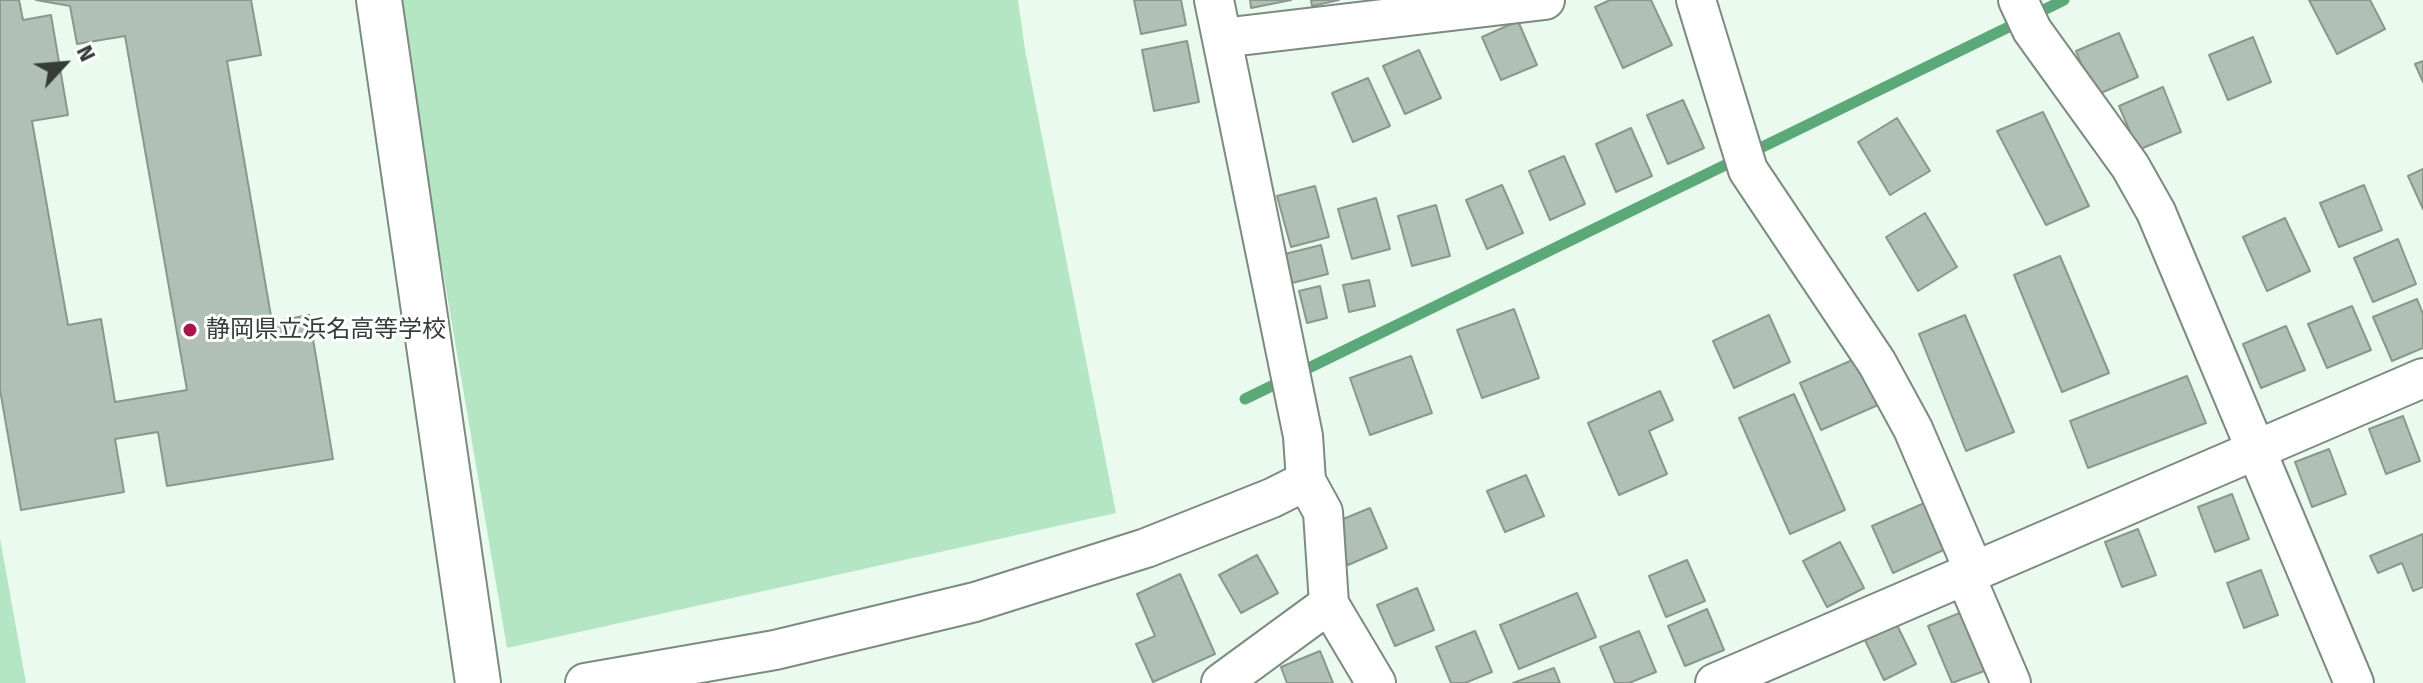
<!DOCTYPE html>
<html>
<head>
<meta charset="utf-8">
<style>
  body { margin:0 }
  #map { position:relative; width:2423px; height:683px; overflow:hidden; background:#ebfaef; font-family:"Fira Sans",sans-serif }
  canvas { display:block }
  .north { position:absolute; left:24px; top:24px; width:80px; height:80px; -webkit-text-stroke:6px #fff; paint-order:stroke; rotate:64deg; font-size:22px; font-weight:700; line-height:32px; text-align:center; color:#363c38 }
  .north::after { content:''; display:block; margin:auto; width:28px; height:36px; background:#363c38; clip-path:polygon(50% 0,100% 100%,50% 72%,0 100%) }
</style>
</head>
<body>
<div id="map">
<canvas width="2423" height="683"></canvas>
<div class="north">N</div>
</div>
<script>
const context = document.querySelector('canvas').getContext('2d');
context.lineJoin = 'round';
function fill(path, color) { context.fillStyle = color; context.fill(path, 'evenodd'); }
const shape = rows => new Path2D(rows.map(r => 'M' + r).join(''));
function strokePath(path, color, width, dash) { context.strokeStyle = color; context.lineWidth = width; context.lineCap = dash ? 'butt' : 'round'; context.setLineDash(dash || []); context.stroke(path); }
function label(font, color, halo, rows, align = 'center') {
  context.font = font + ' "Fira Sans","Noto Sans JP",sans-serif'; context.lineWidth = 6; context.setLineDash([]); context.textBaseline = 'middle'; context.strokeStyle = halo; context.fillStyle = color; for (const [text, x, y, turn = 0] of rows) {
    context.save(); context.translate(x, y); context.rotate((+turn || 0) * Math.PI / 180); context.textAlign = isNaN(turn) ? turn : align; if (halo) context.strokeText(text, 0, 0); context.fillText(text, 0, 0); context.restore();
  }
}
fill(shape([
  [397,0,1018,0,1025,50,1116,513,507,648],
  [0,538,26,683,0,683]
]), '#b5e6c4');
strokePath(shape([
  [1245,399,2064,0]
]), '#5ba978', 11);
const building = shape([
  [0,0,19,0,23,20,51,15,68,115,32,121,68,325,101,319,115,402,187,390,125,36,77,44,70,6,36,0,251,0,261,55,227,61,272,322,309,315,333,459,167,486,158,432,115,439,124,492,21,510,0,390,0,0],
  [1134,0,1181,0,1186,25,1141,34,1134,0],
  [1250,0,1291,0,1251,8,1250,0],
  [1311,0,1339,0,1312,6,1311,0],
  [1610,0,1651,0,1672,45,1623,68,1595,7,1610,0],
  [2309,0,2370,0,2385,29,2337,54,2309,0],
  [1518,21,1537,65,1501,80,1482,37,1518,21],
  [2119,33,2138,77,2094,96,2076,51,2119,33],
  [2253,37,2271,82,2228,100,2209,55,2253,37],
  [1187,41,1199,102,1154,111,1142,50,1187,41],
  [1419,50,1441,98,1405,114,1383,66,1419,50],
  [2423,61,2423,82,2415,64,2423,61],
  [1368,78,1390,126,1353,142,1332,93,1368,78],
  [2163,87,2181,132,2138,150,2119,106,2163,87],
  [1683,100,1704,148,1668,164,1647,115,1683,100],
  [2043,112,2089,206,2046,225,1997,131,2043,112],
  [1897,118,1930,171,1890,195,1858,142,1897,118],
  [1631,128,1652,176,1616,192,1596,144,1631,128],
  [1564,156,1585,204,1550,220,1529,171,1564,156],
  [2423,169,2423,209,2408,176,2423,169],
  [1502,185,1523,233,1487,249,1466,200,1502,185],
  [2364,185,2382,230,2339,247,2320,203,2364,185],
  [1315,186,1329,237,1291,247,1277,196,1315,186],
  [1376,198,1390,249,1352,259,1338,209,1376,198],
  [1436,205,1450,256,1412,266,1398,216,1436,205],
  [1925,213,1957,267,1918,291,1886,237,1925,213],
  [2285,218,2310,271,2267,291,2243,237,2285,218],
  [2398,239,2416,284,2373,302,2354,258,2398,239],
  [1321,245,1328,274,1292,283,1285,254,1321,245],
  [2060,256,2109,373,2062,392,2014,275,2060,256],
  [1369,280,1375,306,1349,312,1343,285,1369,280],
  [1320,286,1327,318,1307,323,1299,291,1320,286],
  [2417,299,2423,314,2423,348,2392,361,2373,317,2417,299],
  [2352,306,2371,350,2327,368,2308,324,2352,306],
  [1514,309,1539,378,1482,398,1457,330,1514,309],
  [1769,315,1790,362,1734,388,1713,341,1769,315],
  [1965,315,2014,432,1966,451,1919,334,1965,315],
  [2286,326,2305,370,2261,388,2243,344,2286,326],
  [1411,356,1432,413,1370,435,1350,378,1411,356],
  [1857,358,1878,405,1821,430,1800,383,1857,358],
  [2187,376,2206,423,2088,468,2070,421,2187,376],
  [1660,391,1673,420,1649,431,1667,474,1619,495,1588,423,1660,391],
  [1794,394,1845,510,1790,534,1739,418,1794,394],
  [2403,416,2420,461,2386,474,2369,429,2403,416],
  [2329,449,2346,494,2312,507,2295,462,2329,449],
  [1526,475,1544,516,1505,532,1487,491,1526,475],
  [2232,494,2249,539,2215,552,2198,507,2232,494],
  [1929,501,1950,547,1893,573,1872,526,1929,501],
  [1370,508,1387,548,1348,565,1331,524,1370,508],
  [2138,529,2156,575,2122,587,2105,542,2138,529],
  [2423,534,2423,587,2413,591,2402,563,2378,573,2370,556,2423,534],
  [1840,542,1864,588,1827,607,1803,561,1840,542],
  [1257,555,1278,593,1241,613,1219,575,1257,555],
  [1687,560,1705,601,1666,617,1649,576,1687,560],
  [2261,570,2278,615,2244,628,2227,583,2261,570],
  [1180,574,1215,654,1153,682,1136,644,1155,636,1137,594,1180,574],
  [1417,588,1434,630,1395,646,1377,605,1417,588],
  [1577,593,1596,637,1519,669,1500,625,1577,593],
  [1707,609,1724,650,1685,666,1668,626,1707,609],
  [1962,612,1987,670,1952,683,1928,626,1962,612],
  [1895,621,1916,664,1884,680,1863,636,1895,621],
  [1475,631,1492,672,1465,683,1451,683,1436,647,1475,631],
  [1639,631,1656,672,1629,683,1615,683,1600,647,1639,631],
  [1320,651,1333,683,1287,683,1281,667,1320,651],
  [1554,668,1560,683,1513,683,1554,668]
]);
fill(building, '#b1c0b6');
strokePath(building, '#8a978d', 2);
const minor = shape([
  [1696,0,1748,170,1877,363,1913,429,1974,571],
  [2018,0,2032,30,2130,166,2156,212,2354,683],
  [1222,38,1545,0],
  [1306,481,1323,512,1329,604,1376,683],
  [1965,575,2011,683],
  [585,683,775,650,975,602,1146,548,1272,498,1306,481,1303,436,1214,0],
  [1221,683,1329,604],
  [1715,683,2423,378]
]);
const tertiary = shape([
  [379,0,478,683]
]);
strokePath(minor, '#7c8a80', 42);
strokePath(tertiary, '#7c8a80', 48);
strokePath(minor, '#fff', 38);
strokePath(tertiary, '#fff', 44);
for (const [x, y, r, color] of [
  [190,330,8,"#a81650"]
]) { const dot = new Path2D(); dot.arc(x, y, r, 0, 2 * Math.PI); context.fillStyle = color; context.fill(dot); strokePath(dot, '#fff', 3); }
label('24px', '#363c38', '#fff', [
  ["静岡県立浜名高等学校",206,330]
], 'left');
</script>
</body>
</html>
